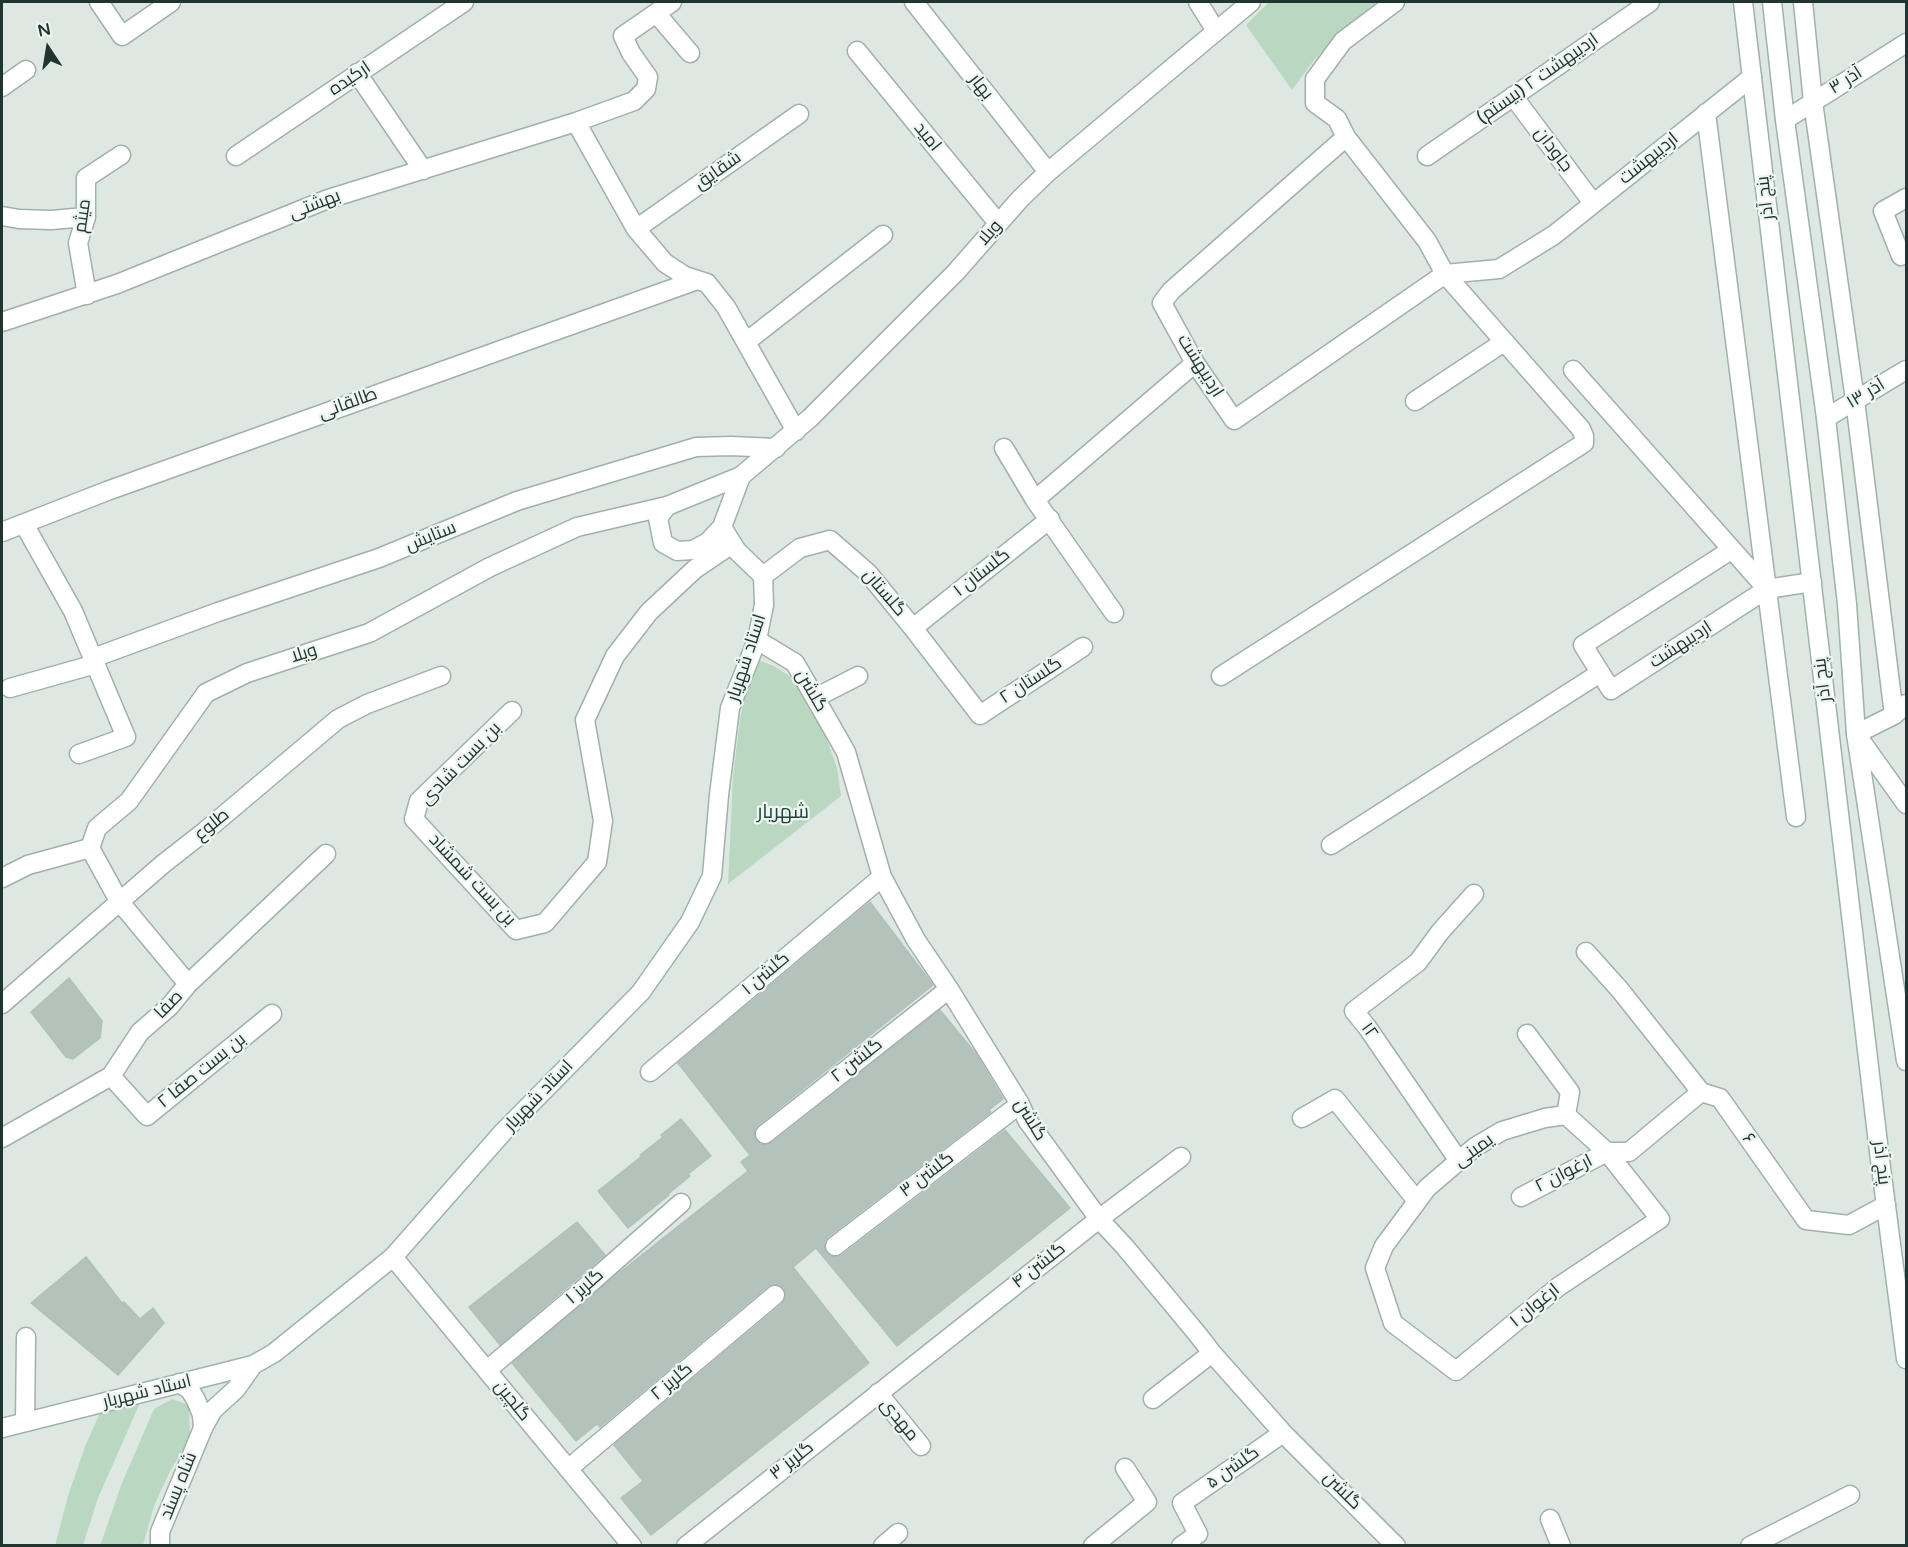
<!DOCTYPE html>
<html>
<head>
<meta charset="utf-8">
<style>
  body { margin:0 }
  #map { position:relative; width:1908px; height:1547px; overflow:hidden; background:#dee8e3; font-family:"Varela Round",sans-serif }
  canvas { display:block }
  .frame { position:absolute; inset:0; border:3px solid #213530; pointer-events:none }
  .north { position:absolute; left:18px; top:18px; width:60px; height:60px; -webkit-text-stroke:4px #eef5f1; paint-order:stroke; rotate:348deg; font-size:16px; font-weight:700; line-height:24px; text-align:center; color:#213530 }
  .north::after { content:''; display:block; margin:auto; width:21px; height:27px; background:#213530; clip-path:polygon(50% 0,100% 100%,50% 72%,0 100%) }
</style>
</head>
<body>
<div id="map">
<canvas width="1908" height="1547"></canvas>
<div class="frame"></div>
<div class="north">N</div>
</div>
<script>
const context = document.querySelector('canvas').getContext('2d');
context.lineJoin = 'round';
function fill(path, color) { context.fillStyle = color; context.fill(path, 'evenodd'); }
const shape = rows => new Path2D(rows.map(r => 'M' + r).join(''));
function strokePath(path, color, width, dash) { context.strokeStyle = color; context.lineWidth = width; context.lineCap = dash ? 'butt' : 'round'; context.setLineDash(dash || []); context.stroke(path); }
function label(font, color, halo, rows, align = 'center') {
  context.font = font + ' "Varela Round",Cairo,sans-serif'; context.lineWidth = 4.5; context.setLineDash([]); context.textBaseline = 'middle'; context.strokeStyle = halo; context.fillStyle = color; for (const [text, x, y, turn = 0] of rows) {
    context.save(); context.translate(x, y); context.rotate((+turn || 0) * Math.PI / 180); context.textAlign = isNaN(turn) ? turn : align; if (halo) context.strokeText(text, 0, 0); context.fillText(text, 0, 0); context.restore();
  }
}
fill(shape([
  [1269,2,1384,2,1344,30,1314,60,1292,90,1246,25],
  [758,660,774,666,791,677,807,696,823,729,837,768,841,796,728,884,733,777,740,719,747,686],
  [172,1399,189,1405,190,1439,170,1471,154,1506,143,1545,100,1546,122,1483,154,1409],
  [140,1403,98,1498,83,1545,55,1546,68,1496,86,1444,100,1413]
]), '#b9d7c1');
const building = shape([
  [870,902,933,985,758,1125,754,1130,756,1140,761,1145,772,1143,940,1010,976,1054,1003,1099,989,1110,991,1112,828,1237,824,1242,826,1252,831,1257,842,1255,1005,1130,1070,1208,897,1346,816,1248,793,1267,869,1363,651,1535,621,1498,643,1481,614,1445,782,1304,786,1298,784,1288,778,1284,768,1286,600,1427,597,1424,576,1441,512,1363,619,1273,748,1171,741,1162,750,1155,678,1063,870,902],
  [69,978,102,1021,100,1038,73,1059,66,1057,31,1012,69,978],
  [681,1119,711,1156,688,1174,690,1176,668,1194,669,1195,628,1228,598,1191,642,1156,640,1155,663,1137,661,1135,681,1119],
  [577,1222,605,1255,500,1345,469,1307,577,1222],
  [86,1257,122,1303,124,1302,140,1319,153,1308,164,1323,118,1375,31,1303,86,1257]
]);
fill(building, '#b4c2bc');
strokePath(building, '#b1c0ba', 1.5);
const street = shape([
  [99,2,122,36,171,2],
  [914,2,1048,172],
  [1198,2,1216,31],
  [1395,2,1343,41,1315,79,1315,103,1337,119,1346,137,1427,241,1445,274,1499,269,1554,235,1752,77],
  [1803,2,1813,102,1855,400,1894,715],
  [656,13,690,53],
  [857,51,998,223],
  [357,73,423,170],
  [2,87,26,70],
  [1513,96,1593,203],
  [1706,113,1796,817],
  [1785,120,1906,43],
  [576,122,636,229,665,263,685,276,707,283,726,307,796,431],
  [236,156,464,2],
  [1427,156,1650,2],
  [2,216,19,219,51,220,86,217],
  [636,229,799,114],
  [1901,256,1883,211,1906,198],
  [87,295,78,243,86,217,86,178,121,155],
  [2,322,117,284,328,199,576,122,634,101,646,89,648,77,631,53,623,36,672,2],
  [746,342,883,235],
  [1573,370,1767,589,1812,582],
  [1415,401,1504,342],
  [1826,418,1906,370],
  [1004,448,1035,500,1114,613],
  [741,476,810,418,956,272,1020,199,1048,172,1251,2],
  [1035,500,1195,363],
  [24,524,73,611,126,737,79,754],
  [2,532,107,491,697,280],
  [1731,550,1583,645,1611,690,1767,589],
  [763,576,800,548,830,540,868,573,913,628,980,715,1083,647],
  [913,628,1050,519],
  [757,640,795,663,846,752,882,877,916,940,949,989,1020,1104,1027,1120,1099,1219,1125,1247,1199,1336,1212,1353,1283,1433,1396,1546],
  [93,658,218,612,379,558,517,501,696,447,731,446,776,448],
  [1221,676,1584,443,1584,436,1581,429,1445,274,1234,420,1195,363,1162,303,1171,291,1346,137],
  [10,688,96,664],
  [815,698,858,676],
  [1906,704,1894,715,1856,734,1906,804],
  [512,711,419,801,414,819,516,930,545,923,597,862,603,821,585,720,615,656,649,612,695,569,732,544],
  [1331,845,1600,673],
  [90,848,119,901,188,984],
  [2,878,28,865,90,848,97,828,129,801,206,693,247,673,369,633,490,567,577,527,667,506],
  [1586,952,1620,990,1701,1092],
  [2,1004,163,864,204,832,338,719,367,704,441,676],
  [1527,1034,1570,1092,1566,1115],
  [650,1072,882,877],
  [111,1076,147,1116,272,1014],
  [1566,1115,1607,1152,1660,1219,1558,1287,1456,1371,1393,1323,1375,1268,1384,1246,1427,1188,1475,1147,1502,1131,1545,1118,1566,1115],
  [1302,1118,1335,1099,1417,1201],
  [765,1134,949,989],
  [2,1138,111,1076,140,1032,169,1007,188,984,326,854],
  [1459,1161,1367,1027,1354,1011,1418,962,1440,932,1474,894],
  [1521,1197,1607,1152,1629,1152,1701,1092,1720,1098,1806,1220,1849,1225,1886,1205],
  [835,1246,1020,1104],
  [393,1257,632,1546],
  [487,1370,580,1292,681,1203],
  [878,1393,921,1446],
  [1153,1399,1212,1353],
  [25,1422,26,1337],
  [568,1469,775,1295],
  [1550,1519,1561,1546],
  [160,1546,160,1532,203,1428],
  [686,1546,1099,1219,1181,1157],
  [883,1546,898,1533],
  [1093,1546,1147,1502,1125,1468],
  [1181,1546,1198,1534,1182,1503,1283,1433],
  [1750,1546,1850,1495]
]);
const secondary = shape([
  [1743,2,1880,1160,1906,1359],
  [1772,2,1785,120,1826,418,1847,604,1856,734,1906,1061],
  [741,476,722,527,708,542,693,550,677,551,663,543,658,518,667,506,741,476],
  [179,1383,190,1390,196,1400,202,1415,203,1428,213,1410,236,1389,253,1365],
  [2,1428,253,1365,274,1353,393,1257,504,1131,641,992,690,922,712,876,719,795,730,708,757,640,764,605,763,576,737,551,722,527]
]);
strokePath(street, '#a2afaa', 21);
strokePath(secondary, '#9fb2ab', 21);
strokePath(street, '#fff', 18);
strokePath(secondary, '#fff', 18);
label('18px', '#213530', '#eef5f1', [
  ["ارکیده",350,79,-34],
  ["اردیبهشت ۲ (بیستم)",1538,79,-35],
  ["آذر ۳",1846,81,-32],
  ["بهار",981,87,52],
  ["امید",927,137,51],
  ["جاودان",1553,150,53],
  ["اردیبهشت",1649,159,-39],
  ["شقایق",718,171,-35],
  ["پنج آذر",1766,198,-97],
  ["بهشتی",315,205,-21],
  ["میثم",83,216,-82],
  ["ویلا",990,233,-49],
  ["اردیبهشت",1200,366,58],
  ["۱۳ آذر",1866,394,-31],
  ["طالقانی",348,404,-20],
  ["ستایش",431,537,-22],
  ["گلستان ۱",982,573,-38],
  ["گلستان",884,593,49],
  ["اردیبهشت",1681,645,-33],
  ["ویلا",304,654,-18],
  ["استاد شهریار",747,658,-72],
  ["پنج آذر",1823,680,-97],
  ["گلستان ۲",1031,681,-33],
  ["گلشن",811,691,60],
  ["بن بست شادی",461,764,-46],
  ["طلوع",212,825,-39],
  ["بن بست شمشاد",472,880,47],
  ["گلشن ۱",766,974,-40],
  ["صفا",169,1005,-45],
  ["۱۲",1369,1031,54],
  ["گلشن ۲",857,1061,-38],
  ["بن بست صفا ۲",202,1071,-39],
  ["استاد شهریار",539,1096,-46],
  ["گلشن",1030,1120,58],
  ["۶",1748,1139,55],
  ["یمینی",1474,1151,-36],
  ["پنج آذر",1881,1163,83],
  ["ارغوان ۲",1564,1174,-27],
  ["گلشن ۳",927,1175,-37],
  ["گلشن ۴",1039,1266,-38],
  ["گلریز ۱",585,1287,-41],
  ["ارغوان ۱",1535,1306,-39],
  ["گلریز ۲",672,1382,-40],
  ["استاد شهریار",147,1392,-14],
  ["گلچین",512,1401,51],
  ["مهدی",899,1420,51],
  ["گلریز ۳",792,1461,-38],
  ["گلشن ۵",1233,1468,-35],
  ["شاه پسند",179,1486,-68],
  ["گلشن",1342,1491,45]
]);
label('20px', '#20453b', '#eef5f1', [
  ["شهریار",783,813]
]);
</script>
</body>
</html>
